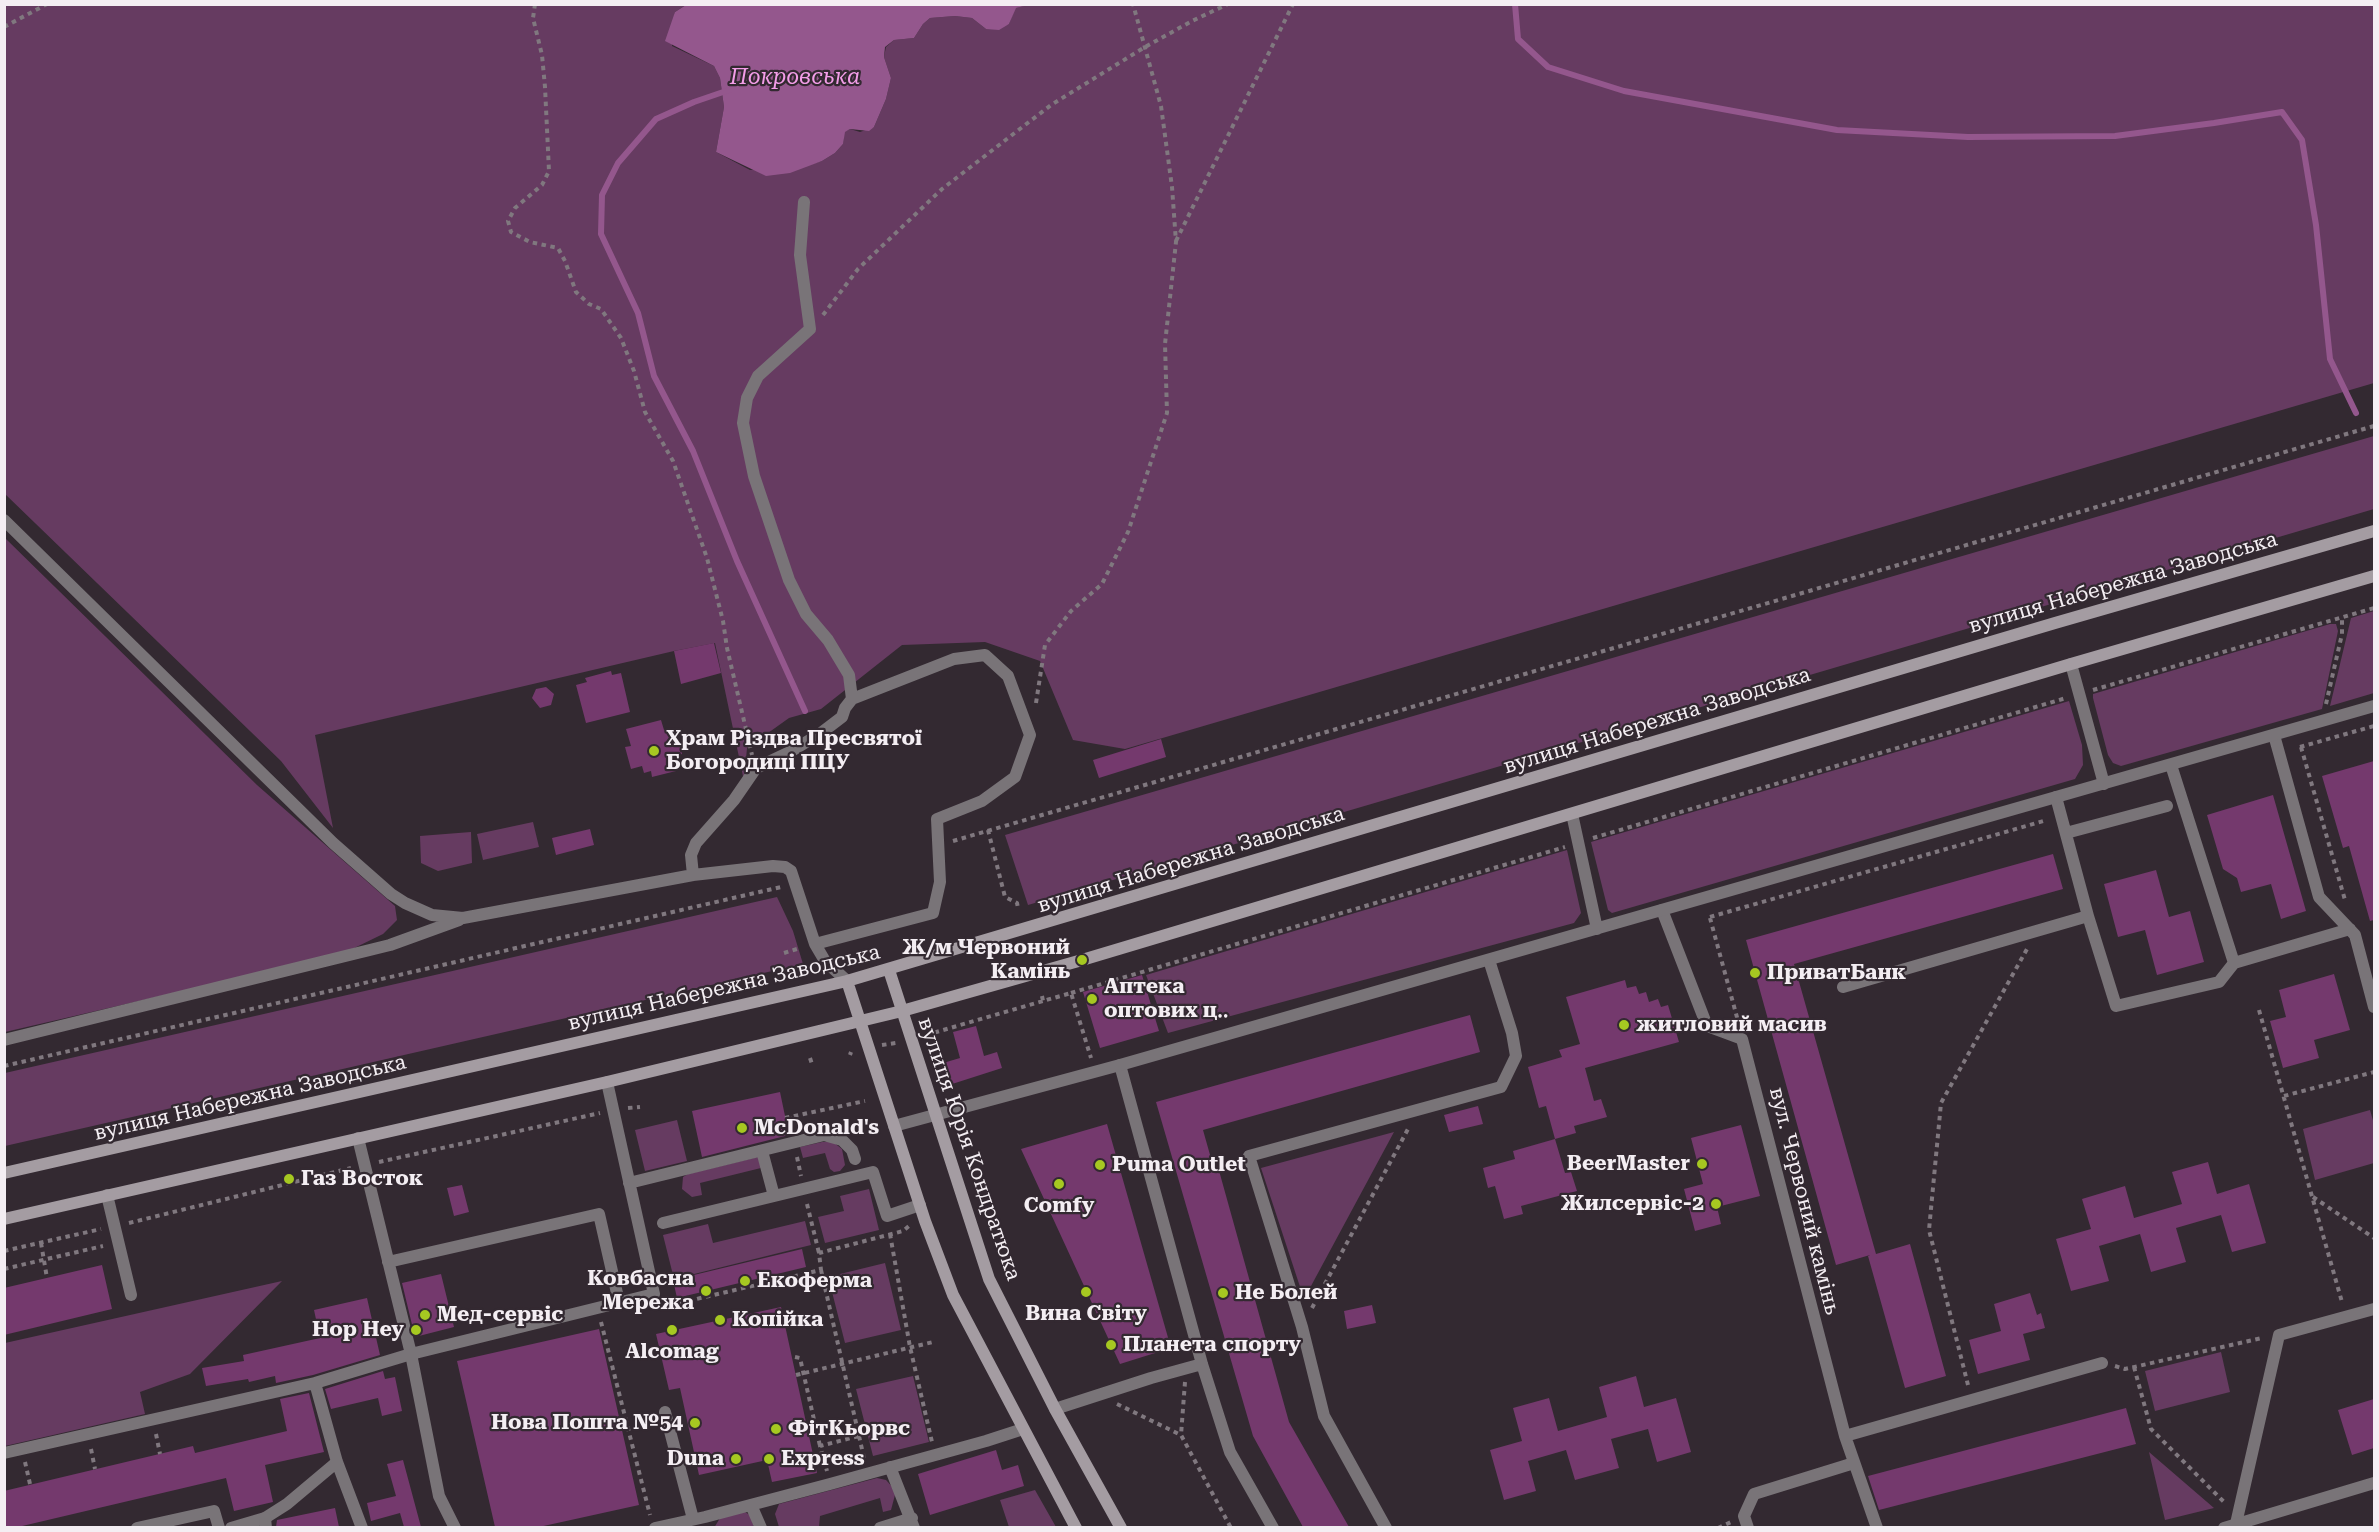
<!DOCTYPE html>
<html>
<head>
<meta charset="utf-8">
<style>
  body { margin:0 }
  #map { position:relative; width:2379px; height:1532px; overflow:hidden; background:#332931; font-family:"Roboto Serif",serif }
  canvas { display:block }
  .frame { position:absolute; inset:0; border:6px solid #f4eef3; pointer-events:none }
</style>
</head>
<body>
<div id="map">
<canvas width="2379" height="1532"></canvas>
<div class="frame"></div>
</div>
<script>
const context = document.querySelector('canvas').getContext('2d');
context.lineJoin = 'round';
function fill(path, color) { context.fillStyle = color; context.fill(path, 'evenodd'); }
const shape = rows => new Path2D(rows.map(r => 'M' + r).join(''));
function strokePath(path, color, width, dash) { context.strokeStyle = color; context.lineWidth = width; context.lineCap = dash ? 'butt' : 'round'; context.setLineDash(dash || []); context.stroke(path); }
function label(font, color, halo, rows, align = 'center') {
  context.font = font + ' "Roboto Serif",serif'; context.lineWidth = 4.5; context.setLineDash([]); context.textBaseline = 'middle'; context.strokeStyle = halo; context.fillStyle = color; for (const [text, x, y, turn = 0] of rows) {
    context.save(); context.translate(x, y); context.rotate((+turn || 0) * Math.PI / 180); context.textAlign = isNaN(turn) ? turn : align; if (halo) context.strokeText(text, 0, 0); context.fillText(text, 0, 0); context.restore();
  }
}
fill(shape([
  [4,5,686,5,675,12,672,46,714,66,720,78,724,107,716,152,750,170,812,164,822,161,835,153,843,144,844,132,850,129,860,132,874,127,886,99,891,78,884,57,886,47,894,40,914,38,923,24,930,18,955,16,972,18,986,29,1009,24,1015,8,1028,5,2374,5,2374,383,1125,749,1073,740,1040,661,985,642,902,645,821,709,789,718,747,748,744,781,715,643,674,651,315,735,333,828,281,761,5,494],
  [2374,436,2374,509,1028,905,1005,835],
  [4,537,257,785,395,906,397,920,383,934,342,954,5,1032],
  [2374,611,2374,693,2330,706,2351,618],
  [2330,624,2336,624,2338,631,2322,709,2121,766,2113,763,2108,755,2093,698,2093,694],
  [2069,701,2082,745,2083,765,2075,779,1612,913,1608,910,1591,842],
  [533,822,539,847,483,860,477,834],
  [471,832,472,863,438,871,421,863,420,836],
  [1567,850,1581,913,1574,923,1168,1033,1146,975],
  [777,897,793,931,803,964,5,1146,5,1073],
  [2370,1110,2374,1124,2374,1163,2315,1180,2303,1129],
  [677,1120,687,1161,645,1171,635,1130],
  [1394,1132,1304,1299,1261,1168],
  [822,1142,833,1142,842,1149,845,1165,840,1171,834,1172,830,1169,825,1153,803,1158,800,1147],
  [758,1157,761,1168,700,1183,702,1195,692,1197,682,1189,683,1177,688,1174],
  [869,1189,879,1230,825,1243,818,1217,844,1211,840,1196],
  [805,1221,811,1245,674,1279,663,1235,708,1224,713,1243],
  [885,1263,901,1330,845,1343,831,1288,840,1274],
  [282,1281,190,1374,140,1392,145,1414,5,1446,5,1343],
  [2221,1352,2230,1392,2155,1411,2145,1371],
  [913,1376,929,1442,873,1456,856,1389],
  [2149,1452,2214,1508,2165,1520],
  [877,1478,886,1480,896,1491,891,1510,883,1512,880,1498,820,1516,819,1527,779,1527,775,1514,779,1504],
  [1035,1490,1056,1527,1009,1527,1000,1500],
  [745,1512,750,1515,754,1527,714,1528,720,1518]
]), '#663b61');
fill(shape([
  [686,5,686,4,1028,5,1016,8,1009,24,999,30,986,29,972,18,955,16,930,18,923,24,914,38,894,40,885,47,884,57,891,78,886,99,874,127,869,131,850,129,845,132,843,144,835,153,822,161,790,173,766,176,716,152,724,107,720,78,714,66,665,41,675,12]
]), '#94578d');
strokePath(shape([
  [1515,4,1518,39,1548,67,1624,91,1837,130,1968,137,2115,136,2214,123,2282,112,2302,140,2316,225,2330,359,2356,413],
  [729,90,694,102,656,119,618,163,602,195,601,234,638,313,654,376,693,451,737,561,805,711]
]), '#94578d', 6);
fill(shape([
  [714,643,721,673,681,684,674,651],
  [611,671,612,675,621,673,630,712,586,723,576,685,587,682,585,678],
  [546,687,554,694,551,705,540,708,532,698,536,689],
  [661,720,664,730,670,728,672,734,677,733,682,754,679,755,681,764,674,766,676,771,652,777,651,771,644,773,642,766,631,769,625,747,631,746,626,729],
  [1161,739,1166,757,1099,778,1093,760],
  [2374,761,2374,920,2370,921,2349,846,2343,848,2322,776],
  [2273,795,2306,911,2281,919,2271,884,2241,892,2237,878,2223,869,2207,815],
  [590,829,594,845,556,855,552,838],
  [2053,854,2063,889,1794,964,1876,1254,1910,1244,1946,1376,1905,1388,1868,1256,1870,1255,1836,1265,1746,940],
  [2156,870,2169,917,2190,911,2204,962,2157,975,2145,930,2118,937,2104,884],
  [2334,974,2350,1030,2314,1040,2319,1058,2283,1068,2270,1021,2286,1017,2279,990],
  [1142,975,1159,1031,1100,1048,1083,992],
  [1625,980,1627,988,1636,986,1639,994,1646,992,1649,1002,1658,999,1661,1007,1668,1005,1679,1042,1585,1068,1594,1101,1601,1099,1607,1117,1574,1126,1576,1133,1555,1139,1546,1106,1539,1108,1528,1067,1562,1057,1559,1050,1580,1044,1566,997],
  [1470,1015,1480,1052,1203,1130,1214,1169,1218,1167,1289,1422,1349,1527,1303,1527,1253,1436,1156,1102],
  [976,1026,984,1056,997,1052,1002,1068,949,1085,943,1063,960,1058,953,1032],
  [780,1092,789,1135,702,1157,692,1111],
  [1478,1106,1483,1124,1449,1132,1444,1115],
  [1107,1124,1171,1348,1120,1364,1021,1149],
  [1741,1125,1760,1196,1717,1207,1721,1224,1695,1231,1684,1189,1703,1184,1691,1138],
  [1555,1139,1565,1173,1571,1172,1577,1191,1521,1206,1523,1214,1504,1219,1495,1186,1488,1188,1483,1168,1515,1159,1513,1151],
  [2208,1162,2217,1194,2249,1184,2266,1243,2232,1252,2221,1215,2176,1228,2186,1262,2151,1272,2140,1234,2099,1246,2109,1281,2071,1291,2056,1239,2091,1229,2082,1199,2125,1186,2134,1218,2182,1204,2172,1172],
  [462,1185,469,1212,454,1216,447,1188],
  [802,1249,806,1267,677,1298,673,1280],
  [102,1265,112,1309,4,1335,4,1288],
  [441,1274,454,1327,415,1337,402,1283],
  [2030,1293,2037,1315,2041,1313,2045,1328,2023,1334,2030,1360,1978,1374,1969,1340,2001,1331,1994,1304],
  [367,1298,380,1355,313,1375,276,1383,275,1376,249,1382,248,1379,206,1386,202,1368,244,1361,243,1355,320,1338,314,1310],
  [1372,1305,1376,1323,1347,1329,1344,1311],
  [781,1307,817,1473,772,1482,767,1460,699,1475,680,1388,669,1390,656,1334],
  [599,1329,639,1505,539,1527,495,1527,457,1361],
  [383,1371,385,1379,395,1377,402,1411,382,1416,378,1398,331,1409,325,1389],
  [1636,1376,1644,1407,1676,1398,1691,1452,1657,1462,1648,1429,1611,1439,1619,1468,1575,1480,1566,1450,1528,1461,1536,1491,1504,1500,1490,1450,1522,1441,1513,1408,1549,1398,1558,1431,1607,1417,1599,1387],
  [309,1393,324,1452,265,1465,273,1502,234,1511,226,1478,18,1527,4,1527,4,1491,193,1446,195,1453,287,1431,280,1399],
  [2374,1399,2374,1448,2352,1455,2338,1410],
  [2126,1408,2136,1444,1879,1510,1868,1476],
  [996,1450,1002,1470,1018,1465,1024,1486,930,1515,918,1474],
  [403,1460,421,1527,404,1527,400,1513,371,1521,367,1503,396,1496,387,1464],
  [335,1508,339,1527,276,1527,277,1520]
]), '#74396d');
strokePath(shape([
  [535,4,533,18,542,55,545,87,549,171,542,185,515,208,508,221,511,232,530,242,558,248,565,261,576,292,589,304,601,309,621,338,634,371,645,412,673,461,707,558,723,621,727,648,752,755],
  [4,27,47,4],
  [1176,241,1293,4],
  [823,315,858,269,942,189,1051,105,1145,47,1192,21,1228,4],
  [2093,690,2374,608],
  [1036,703,1045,645,1071,611,1102,584,1128,532,1167,413,1165,344,1176,242,1172,187,1161,106,1133,4],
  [2326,704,2342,634,2342,617],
  [2300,747,2374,726],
  [2301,747,2345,900],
  [988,830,1005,897,1017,903,1018,908],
  [1593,838,2066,698],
  [953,841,2374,426],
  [1710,917,2047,820],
  [1710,918,1738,1021],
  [784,953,800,948],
  [1071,993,1565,847],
  [1042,996,1043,1001,1071,993,1091,1058],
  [2259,1010,2342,1302],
  [926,1035,1043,1001],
  [882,1045,896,1043],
  [850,1055,851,1052],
  [810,1058,812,1064],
  [4,1066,781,887],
  [2284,1096,2374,1072],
  [628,1108,640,1107],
  [790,1117,792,1129],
  [785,1118,865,1101],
  [797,1157,801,1176],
  [379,1162,600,1113],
  [2313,1197,2374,1238],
  [807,1204,819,1253],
  [129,1223,351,1168],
  [890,1234,910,1347,932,1442],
  [41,1243,47,1278],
  [4,1251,101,1229],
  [4,1269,103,1246],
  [821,1270,859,1436,820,1446,827,1471],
  [662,1307,821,1270,819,1253,903,1231,909,1226],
  [1312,1308,1408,1129],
  [601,1322,650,1515],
  [795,1357,800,1358,820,1446],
  [2115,1366,2125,1369,2262,1338],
  [2134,1367,2151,1429,2226,1504],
  [796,1375,933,1342],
  [1185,1382,1181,1435,1231,1528],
  [1968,1385,1929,1230,1941,1103,2027,949],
  [1117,1404,1181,1435],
  [156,1434,160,1454],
  [859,1436,864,1458],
  [91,1449,95,1469],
  [25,1462,30,1484],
  [1718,1528,1731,1522]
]), '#80787f', 4, [4.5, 4.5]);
strokePath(shape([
  [804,202,800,255,810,329,758,376,747,398,743,423,754,476,789,580,806,614,828,640,849,675,852,699],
  [4,520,333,843,391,894,405,903,432,915,463,918,693,875,773,866,785,867,791,871,815,944,825,961,847,981],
  [2274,735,2319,897,2355,935,2374,1007],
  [2171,765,2234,963],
  [2066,833,2167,806],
  [693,875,691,855,696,843,734,800,756,768,790,752,821,733,842,717,845,708,852,699,954,659,985,655,1008,676,1030,735,1015,777,982,801,937,819,940,882,933,913,815,944],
  [1662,910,1707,1026,1742,1039,1845,1436,1877,1528],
  [2088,916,2116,1006,2219,982,2234,963,2350,929],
  [1843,987,2088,916,2056,797],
  [4,1040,390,945,459,920],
  [1120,1065,1202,1364,1230,1452,1273,1528],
  [358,1138,411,1354,439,1496,455,1528],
  [762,1151,774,1196],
  [629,1183,824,1135,842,1140,852,1150,855,1159],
  [107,1195,131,1295],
  [663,1223,873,1172,887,1216,920,1205],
  [388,1262,599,1214,619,1302],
  [315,1383,337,1462,362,1528],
  [1055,1409,1151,1378,1202,1364],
  [665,1412,693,1519],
  [1845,1436,2102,1363],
  [4,1453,315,1383,411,1354,654,1294,607,1082],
  [890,1467,914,1528],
  [751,1505,761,1528],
  [137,1528,214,1511,219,1528],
  [231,1528,265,1518,287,1504,337,1462],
  [655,1528,705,1517,830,1484,986,1441,1023,1429],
  [880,1528,912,1518],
  [1386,1528,1324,1416,1302,1327,1249,1156,1501,1087,1516,1056,1512,1033,1489,960],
  [1748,1528,1744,1516,1754,1494,1854,1463],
  [2235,1528,2279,1335,2374,1309]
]), '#797478', 12);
strokePath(shape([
  [2071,664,2104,784],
  [1572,814,1597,929],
  [894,1126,1120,1065,2374,706],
  [265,1518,266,1528],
  [2224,1528,2374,1483]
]), '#797478', 12);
strokePath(shape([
  [889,970,989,1279,1055,1409,1121,1528],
  [847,981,925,1221,953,1295,1076,1528],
  [4,1173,847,981,2055,623,2374,531],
  [4,1219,607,1082,902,1011,1082,960,2071,664,2374,576]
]), '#a49ca2', 12);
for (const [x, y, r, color] of [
  [654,751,6,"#a6c821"],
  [1082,960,6,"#a6c821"],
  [1755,973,6,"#a6c821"],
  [1092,999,6,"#a6c821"],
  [1624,1025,6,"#a6c821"],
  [742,1128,6,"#a6c821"],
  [1702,1164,6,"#a6c821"],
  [1100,1165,6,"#a6c821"],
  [289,1179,6,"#a6c821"],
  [1059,1184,6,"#a6c821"],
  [1716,1204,6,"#a6c821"],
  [745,1281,6,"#a6c821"],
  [706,1291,6,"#a6c821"],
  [1086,1292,6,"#a6c821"],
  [1223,1293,6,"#a6c821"],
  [425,1315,6,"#a6c821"],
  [720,1320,6,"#a6c821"],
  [416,1330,6,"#a6c821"],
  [672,1330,6,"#a6c821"],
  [1111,1345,6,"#a6c821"],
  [695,1423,6,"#a6c821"],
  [776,1429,6,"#a6c821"],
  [736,1459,6,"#a6c821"],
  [769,1459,6,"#a6c821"]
]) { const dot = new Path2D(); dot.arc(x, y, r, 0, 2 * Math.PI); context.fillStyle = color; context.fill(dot); strokePath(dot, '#332931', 2); }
label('21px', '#f4eef3', '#332931', [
  ["вулиця Набережна Заводська",2123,583,-16],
  ["вулиця Набережна Заводська",1657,721,-17],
  ["вулиця Набережна Заводська",1191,860,-17],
  ["вулиця Набережна Заводська",724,988,-13],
  ["вулиця Набережна Заводська",250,1098,-13],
  ["вулиця Юрія Кондратюка",969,1149,71],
  ["вул. Червоний камінь",1804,1201,76]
]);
label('bold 21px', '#f4eef3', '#332931', [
  ["Храм Різдва Пресвятої",666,739],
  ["Богородиці ПЦУ",666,763],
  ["Ж/м Червоний",1070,948,"right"],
  ["Камінь",1070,972,"right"],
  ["ПриватБанк",1767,973],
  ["Аптека",1104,987],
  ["оптових ц‥",1104,1011],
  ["житловий масив",1636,1025],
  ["McDonald's",754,1128],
  ["BeerMaster",1690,1164,"right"],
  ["Puma Outlet",1112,1165],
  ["Газ Восток",301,1179],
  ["Жилсервіс-2",1704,1204,"right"],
  ["Comfy",1059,1206,"center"],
  ["Ковбасна",694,1279,"right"],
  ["Мережа",694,1303,"right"],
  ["Екоферма",757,1281],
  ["Не Болей",1235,1293],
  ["Вина Світу",1086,1314,"center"],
  ["Мед-сервіс",437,1315],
  ["Копійка",732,1320],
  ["Hop Hey",404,1330,"right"],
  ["Планета спорту",1123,1345],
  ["Alcomag",672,1352,"center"],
  ["Нова Пошта №54",683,1423,"right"],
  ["ФiтКьорвс",788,1429],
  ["Duna",724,1459,"right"],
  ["Express",781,1459]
], 'left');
label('italic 22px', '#f39de8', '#332931', [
  ["Покровська",795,78]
]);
</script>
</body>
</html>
